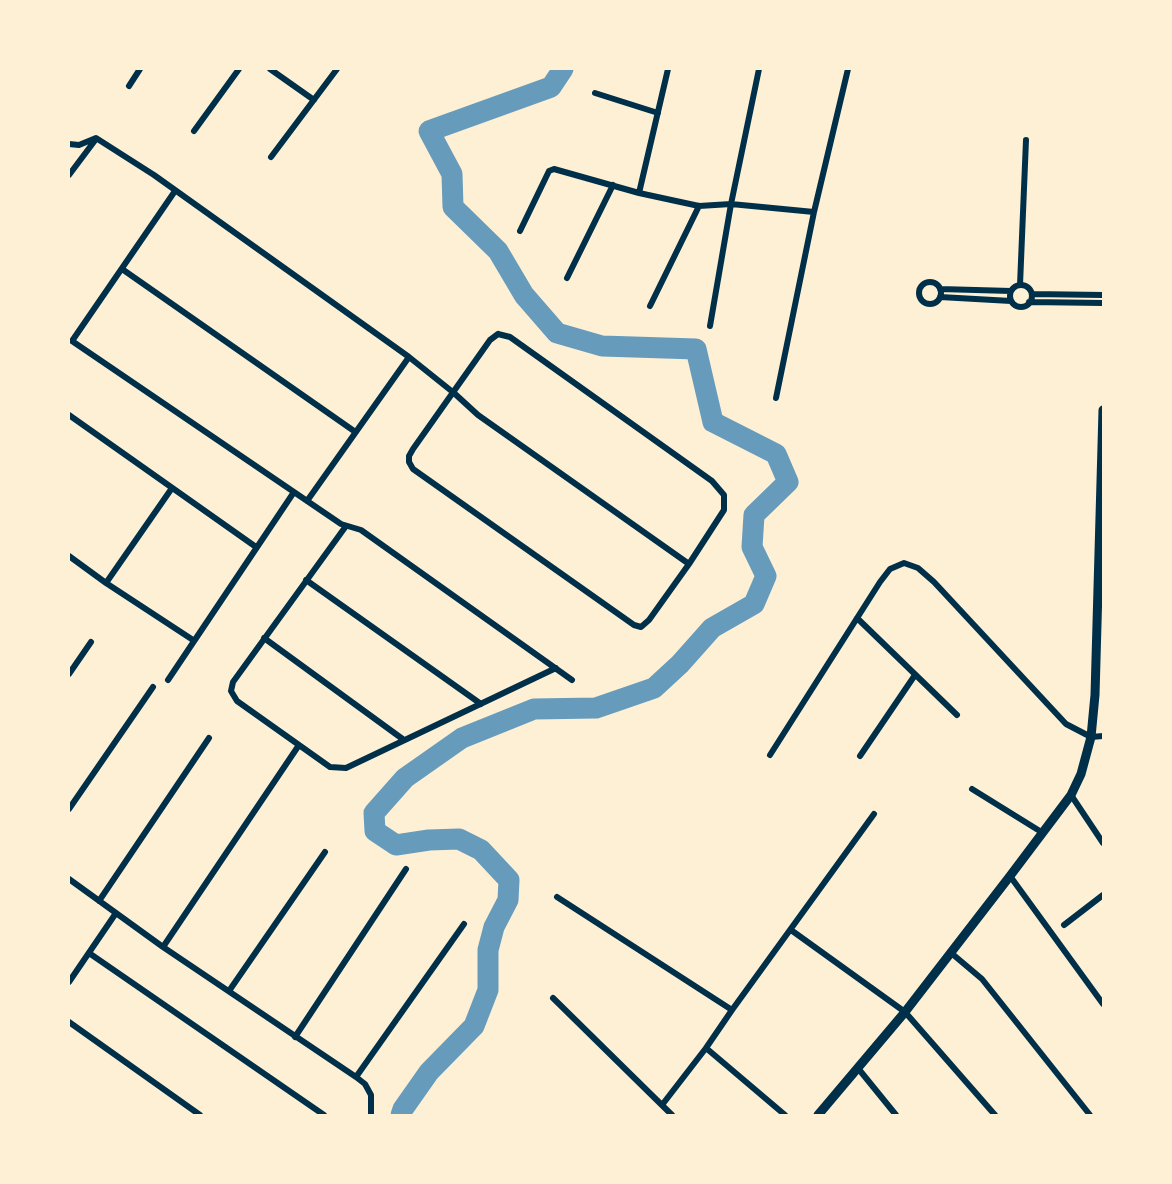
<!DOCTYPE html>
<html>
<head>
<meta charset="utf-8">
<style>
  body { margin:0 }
  #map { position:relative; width:1172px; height:1184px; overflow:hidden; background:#fdf0d5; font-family:"Exo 2",sans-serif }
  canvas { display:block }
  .frame { position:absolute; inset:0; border:70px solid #fdf0d5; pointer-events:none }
</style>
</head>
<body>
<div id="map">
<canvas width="1172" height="1184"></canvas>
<div class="frame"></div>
</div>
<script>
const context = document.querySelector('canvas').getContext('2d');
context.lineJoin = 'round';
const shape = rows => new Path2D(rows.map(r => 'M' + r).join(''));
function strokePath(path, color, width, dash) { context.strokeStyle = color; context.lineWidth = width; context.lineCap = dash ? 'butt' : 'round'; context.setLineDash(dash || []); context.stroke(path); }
strokePath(shape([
  [401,1115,403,1109,429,1072,474,1026,488,990,488,950,494,927,508,900,509,880,481,850,459,839,429,840,396,845,375,831,374,813,405,778,462,738,534,709,596,708,654,688,680,664,712,628,754,604,766,576,752,547,754,515,788,482,776,454,713,422,696,349,602,346,557,333,524,295,498,251,453,207,452,174,429,131,551,87,563,69]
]), '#669bbc', 21);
strokePath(shape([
  [270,69,314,100],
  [129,86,140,69],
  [595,93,658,113],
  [194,131,239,69],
  [69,144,79,145,96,138,154,175,409,357,454,393,478,415,689,564],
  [271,157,337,69],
  [69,175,96,139],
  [175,191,72,341,341,524,361,530,572,680],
  [639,193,668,69],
  [520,231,549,171,554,169,639,193,699,206,731,204,814,212],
  [122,269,354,431],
  [567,278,613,185],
  '919 293a11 11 0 1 1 22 0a11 11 0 1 1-22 0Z',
  [1020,285,1026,140],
  '1010 296a11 11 0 1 1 22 0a11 11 0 1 1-22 0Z',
  [940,289,1011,291],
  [1032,294,1103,295],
  [940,297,1011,301],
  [1029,302,1103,303],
  [650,306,699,206],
  [710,326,731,204,759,69],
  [498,334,510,337,712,481,724,495,724,510,689,564,649,620,641,627,634,625,413,469,409,462,409,456,413,449,490,340,498,334],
  [776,398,814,212,848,69],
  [69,415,256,547],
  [307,501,409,357],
  [346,526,233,682,231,691,237,701,330,767,346,768,556,668],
  [69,556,106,583,193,640],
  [306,580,481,704],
  [106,583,172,488],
  [857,618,957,715],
  [264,638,404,740],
  [69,674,91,642],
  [168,680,294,492],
  [770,755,880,582,890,569,904,563,918,568,934,582,1066,724,1091,737,1103,736],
  [860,756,915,675],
  [972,789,1043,833],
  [1071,795,1103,843],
  [69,809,153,687],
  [1010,876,1103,1004],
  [69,879,163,947,356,1077,365,1084,371,1095,371,1115],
  [557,897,732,1010],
  [99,901,209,738],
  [1064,925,1103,895],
  [791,930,905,1012,995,1115],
  [163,947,299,745],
  [950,952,982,979,1090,1115],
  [89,953,324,1115],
  [69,982,116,913],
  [229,991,325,852],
  [553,998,672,1115],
  [69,1022,200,1115],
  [295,1037,406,869],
  [706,1048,785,1115],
  [857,1067,896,1115],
  [356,1077,464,924],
  [662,1105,706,1048,732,1010,874,814]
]), '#003049', 6);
strokePath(shape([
  [818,1115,905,1012,1010,876,1071,795,1081,774,1091,737,1095,695,1103,410]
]), '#003049', 9);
</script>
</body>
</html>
